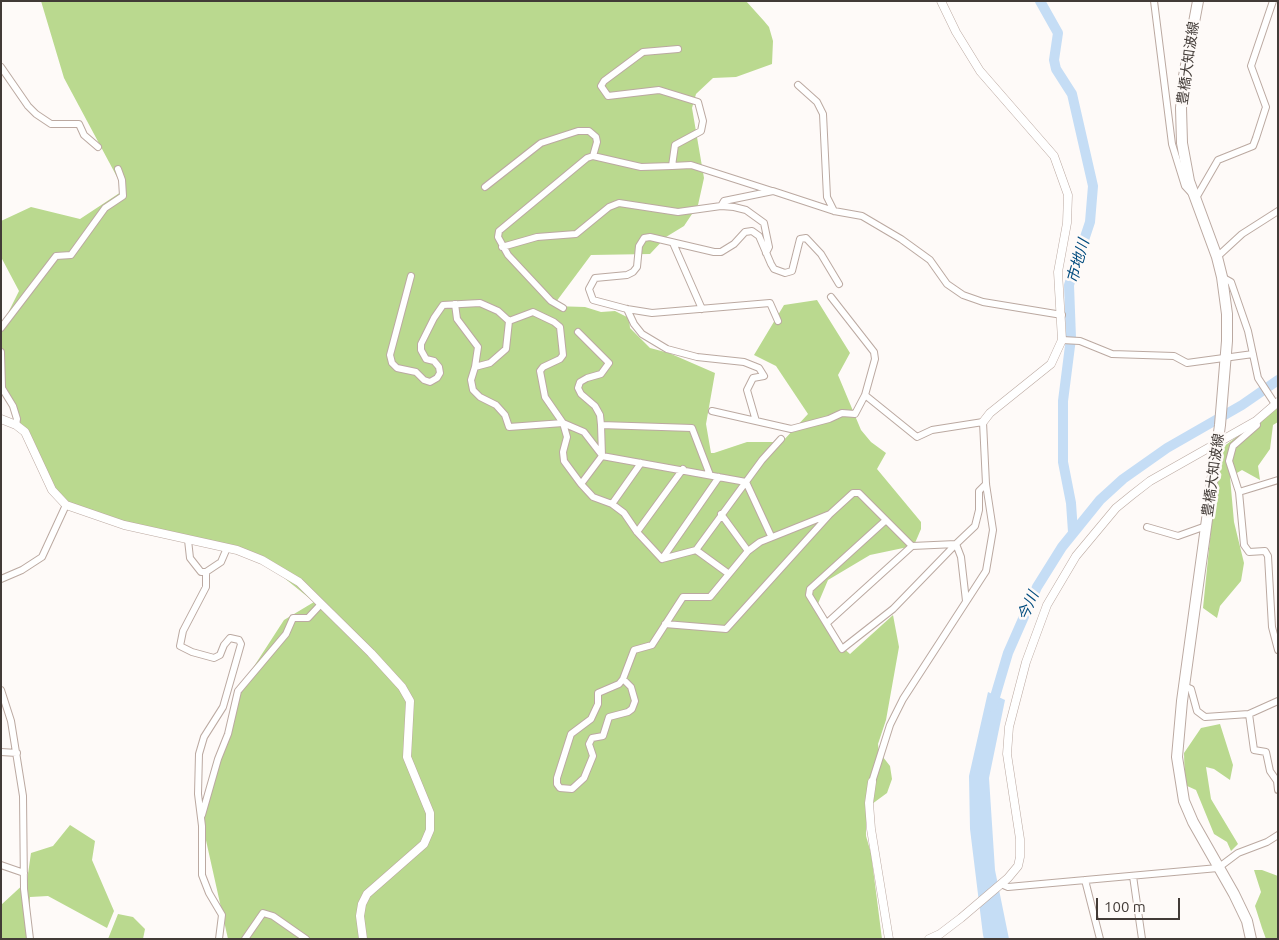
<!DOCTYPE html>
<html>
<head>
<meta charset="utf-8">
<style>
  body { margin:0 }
  #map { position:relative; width:1279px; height:940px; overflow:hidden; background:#fefaf8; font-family:Ubuntu,sans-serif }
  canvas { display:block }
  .frame { position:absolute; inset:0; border:2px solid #423b37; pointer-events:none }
  .scale { position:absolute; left:1096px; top:898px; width:84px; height:22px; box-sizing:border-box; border:2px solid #423b37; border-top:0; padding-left:6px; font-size:15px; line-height:18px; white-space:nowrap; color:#423b37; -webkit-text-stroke:4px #fefaf8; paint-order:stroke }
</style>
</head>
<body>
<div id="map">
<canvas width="1279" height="940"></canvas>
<div class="frame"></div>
<div class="scale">100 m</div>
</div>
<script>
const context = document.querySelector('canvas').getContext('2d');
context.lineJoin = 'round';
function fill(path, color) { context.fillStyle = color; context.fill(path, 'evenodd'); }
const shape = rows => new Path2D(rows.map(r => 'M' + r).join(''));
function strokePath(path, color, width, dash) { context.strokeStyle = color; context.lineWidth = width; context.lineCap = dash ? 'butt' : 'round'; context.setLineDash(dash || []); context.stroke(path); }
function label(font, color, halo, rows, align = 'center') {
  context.font = font + ' Ubuntu,"Noto Sans JP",sans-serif'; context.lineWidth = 5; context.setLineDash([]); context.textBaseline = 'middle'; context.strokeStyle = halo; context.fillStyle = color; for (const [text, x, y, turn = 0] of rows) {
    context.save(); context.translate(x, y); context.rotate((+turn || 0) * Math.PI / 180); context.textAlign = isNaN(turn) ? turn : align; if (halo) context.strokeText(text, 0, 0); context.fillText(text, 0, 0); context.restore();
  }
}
fill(shape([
  [41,1,746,1,764,21,769,27,773,41,772,64,736,77,713,78,696,94,692,108,704,178,698,205,684,226,666,237,650,254,591,255,553,306,585,307,601,312,615,311,629,318,630,328,650,348,669,353,715,373,706,424,711,453,714,453,747,442,782,442,808,414,776,366,754,355,784,305,817,300,850,353,838,375,861,430,871,442,886,453,877,469,921,522,921,529,915,543,908,547,870,555,828,580,817,606,840,645,850,654,893,615,899,647,886,720,878,744,879,752,890,766,892,779,887,793,872,804,866,821,866,836,871,853,882,939,228,939,201,818,238,691,284,620,314,602,262,560,66,505,15,424,2,380,1,327,19,291,1,257,1,221,31,207,80,219,124,190,64,78],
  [1278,406,1278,422,1273,425,1270,449,1258,466,1260,480,1242,470,1230,477,1234,522,1244,563,1241,581,1220,606,1217,618,1203,608,1219,450],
  [1220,724,1233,765,1230,780,1214,769,1206,767,1211,799,1238,844,1231,851,1227,842,1214,834,1196,790,1185,785,1184,753,1201,728],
  [70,825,95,841,92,860,114,911,107,928,48,896,30,897,28,939,1,939,1,905,27,881,31,853,53,846],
  [1254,870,1262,870,1278,876,1278,939,1266,939,1262,928,1255,906,1261,892],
  [118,914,133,917,145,929,143,939,108,939]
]), '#bad98f');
fill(shape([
  [988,692,1005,700,989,778,995,870,1009,939,984,939,983,935,970,829,969,776]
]), '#c5ddf5');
strokePath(shape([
  [1040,1,1058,33,1054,60,1056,69,1072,94,1093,186,1090,222,1069,285,1071,338,1063,401,1063,462,1071,503,1073,532],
  [992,707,1008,653,1037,587,1062,547,1100,500,1123,479,1167,448,1242,405,1278,380]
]), '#c5ddf5', 10);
const minor = shape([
  [1154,1,1172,144,1185,186,1196,198,1218,160,1253,146,1256,138,1266,107,1251,66,1273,1],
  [1,67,28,106,36,114,51,124,79,124,84,135,98,147],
  [798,85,817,102,823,114,827,197,834,211],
  [672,166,691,165,772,191],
  [485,187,541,143,578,131,589,131,596,137,597,142,593,156],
  [721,206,724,201,773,191,834,211,862,216,901,239,930,260,947,284,963,295,983,302,1062,315],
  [673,243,702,309],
  [502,247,537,237,576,234,609,207,619,203,678,212,721,206,734,207,746,210,764,223,769,247,766,253],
  [1217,257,1242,234,1278,211],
  [411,276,390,355,392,363,397,368,416,372,424,380,430,382,437,378,440,373,439,367,434,361,426,359,421,350,421,344,434,318,443,305,480,303,498,311,509,321],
  [1222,277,1231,282,1248,331,1258,378,1275,404],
  [455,304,457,319,478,347,475,367],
  [563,308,551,301,508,255,498,237,499,231,587,158,593,156,641,167,672,166,675,145,701,131,703,121,698,102,659,90,608,96,601,86,604,81,643,52,678,49],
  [627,309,634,324,642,334,667,349,697,357,744,362,759,368,764,376,753,378,747,390,756,421],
  [509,321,506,349,490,363,475,367,471,380,473,390,480,397,496,405,505,415,509,427,563,423,584,432,601,454],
  [509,321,533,312,554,322,560,327,563,355,560,359,543,367,540,371,545,397,563,423,567,437,563,452,564,461,581,484],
  [778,321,770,303,652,313,627,309,593,300,589,289,595,278,627,275,633,272,637,267,639,246,644,238,650,237,714,252,721,252,734,244,745,232,752,231,759,236,771,264,774,269,785,273,792,271,800,239,806,238,821,254,839,284],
  [1,328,56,256,71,255,105,208,123,196,122,180,118,169],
  [578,332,609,363,601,374,587,378,580,382,578,388,581,394,595,406,600,415,601,425,602,456,581,484,593,497,612,504,624,513,637,532,662,559],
  [1062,340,1080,341,1112,354,1174,356,1187,363,1253,354],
  [1,352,2,388,13,406,17,419,16,425],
  [865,395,917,437,932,430,983,422,986,484,993,530,986,571,903,699,890,725,872,782],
  [712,411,791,429,829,419,842,413,855,414,865,395,875,359,874,352,831,297],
  [1256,421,1257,425,1233,446,1229,461,1239,492,1244,545,1249,552,1265,551,1268,556,1272,627,1278,650],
  [601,425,692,428,710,475],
  [602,456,746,482,771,536],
  [1239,492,1278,480],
  [612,504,641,463],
  [721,514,748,551],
  [886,520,810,589,809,595,842,649,893,609,956,544,961,557,966,601],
  [1147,527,1178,536,1206,526],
  [637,532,683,469],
  [188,540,190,558,201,572,206,572,221,562,227,548],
  [696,550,729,574],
  [662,559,696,550,762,460,781,439],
  [662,559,719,477],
  [206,572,206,587,183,631,180,646,192,652,214,658,220,655,224,645,230,638,239,640,241,644,223,707,204,737,199,754,198,794,202,826,202,875,209,893,222,915,219,939],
  [1,579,22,570,42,557,66,505],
  [827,623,912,546],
  [665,624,726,629,830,514,853,493,859,493,912,546,956,544,975,526,979,510,979,491,986,484],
  [623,679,631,687,635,701,632,709,628,712,609,717,603,736,592,738,589,744,593,756,584,778,572,789,560,788,557,784,557,778,571,734,591,719,598,704,598,693,619,684,623,679,634,650,652,645,683,597,710,597,748,551,760,542,830,514],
  [1184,686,1191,689,1197,711,1205,717,1249,714,1278,701],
  [1,690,11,721,23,796,24,889,30,939],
  [1249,714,1254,750,1266,752,1270,771,1277,781,1278,790],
  [1,752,17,753],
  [202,815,218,759,228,734,238,691,286,634,293,618,308,618,321,604],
  [1,865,24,873],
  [1133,876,1142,939],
  [1085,880,1100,939],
  [1001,884,1008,887,1218,868,1238,853,1267,842,1278,835],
  [245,939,263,913,273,916,306,939]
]);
const tertiary = shape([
  [941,1,956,32,980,71,1054,156,1068,195,1067,223,1058,272,1062,340,1051,364,990,413,983,422],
  [1,419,16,425,25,432,52,490,66,505,124,525,237,550,262,560,299,582,371,653,402,687,410,701,407,757,430,813,430,830,424,844,367,894,362,904,360,916,363,939],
  [872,782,869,803,871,829,889,939],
  [929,939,940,934,961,918,1008,878,1018,866,1020,857,1020,839,1007,754,1009,727,1026,662,1047,605,1076,556,1116,508,1132,495,1150,481,1256,421,1278,402]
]);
const primary = shape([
  [1198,1,1184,76,1181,108,1182,143,1189,181,1217,257,1222,277,1227,314,1227,341,1220,425,1182,701,1177,757,1184,801,1193,822,1234,894,1247,921,1251,939]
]);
strokePath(minor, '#bba9a1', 8);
strokePath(tertiary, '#bba9a1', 9);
strokePath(primary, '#bba9a1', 12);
strokePath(minor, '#fff', 6);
strokePath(tertiary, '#fff', 8);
strokePath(primary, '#fff', 10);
label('14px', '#423b37', '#fefaf8', [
  ["豊橋大知波線",1188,63,-82],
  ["豊橋大知波線",1213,475,-82]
]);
label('italic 15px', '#004b7e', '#fefaf8', [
  ["市地川",1078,261,-74],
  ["今川",1028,606,-66]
]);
</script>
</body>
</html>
